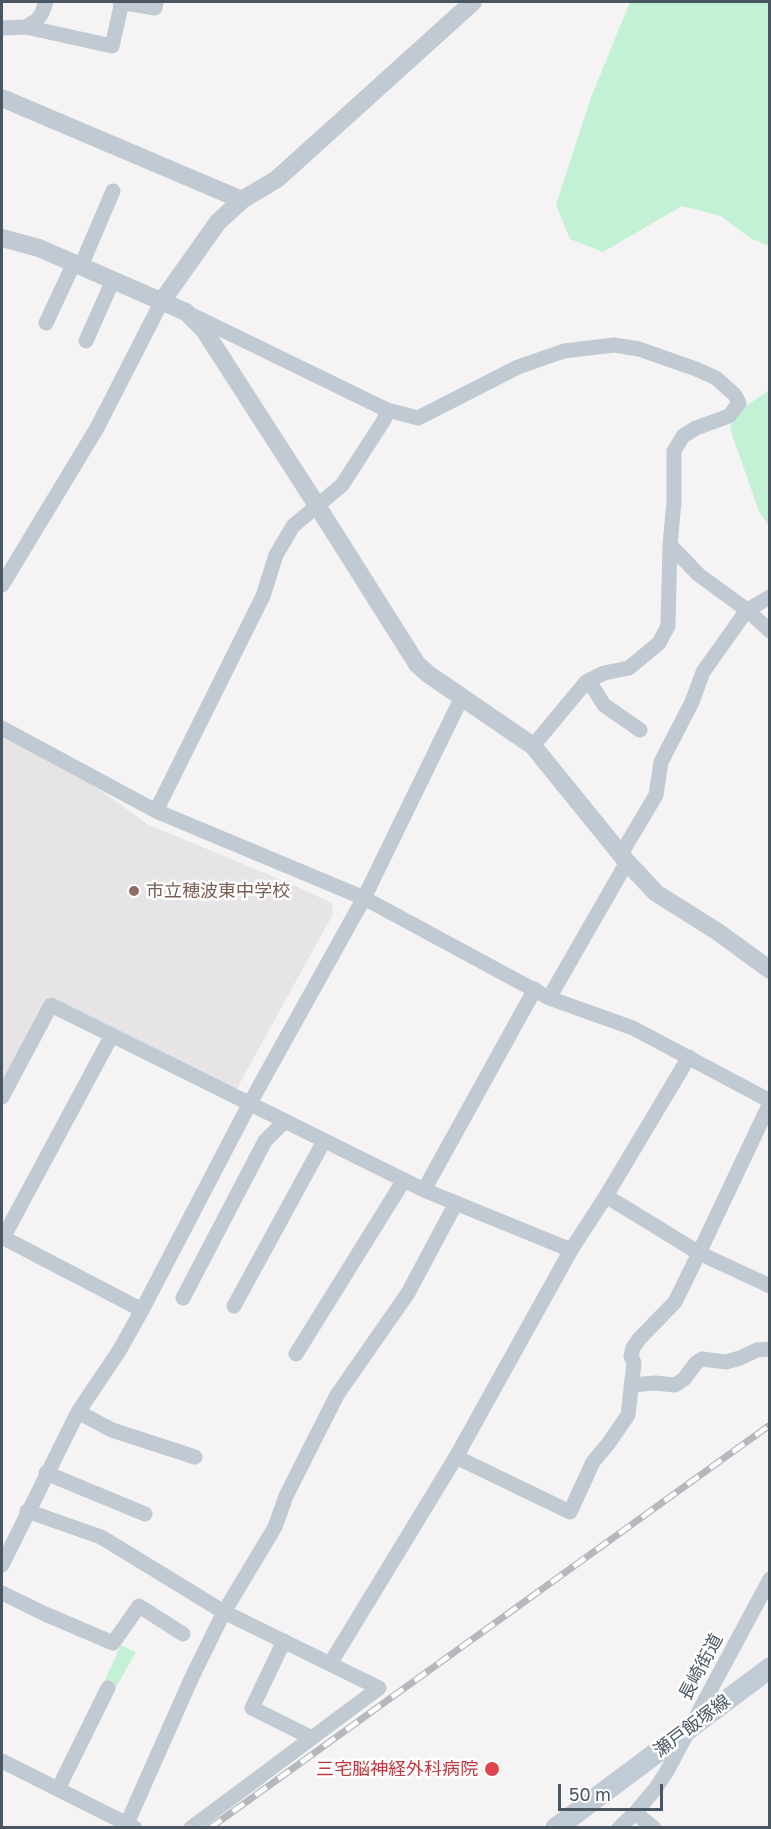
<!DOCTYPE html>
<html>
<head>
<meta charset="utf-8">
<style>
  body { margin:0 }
  #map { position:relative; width:771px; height:1829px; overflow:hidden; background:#f5f3f3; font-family:"Golos Text",sans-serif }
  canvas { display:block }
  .frame { position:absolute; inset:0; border:3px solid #4a5661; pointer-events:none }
  .scale { position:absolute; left:558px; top:1784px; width:105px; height:27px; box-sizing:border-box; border:3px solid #4a5661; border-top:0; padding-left:8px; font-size:18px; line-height:21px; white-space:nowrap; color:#4a5661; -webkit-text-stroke:4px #fff; paint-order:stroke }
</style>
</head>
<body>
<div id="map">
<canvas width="771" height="1829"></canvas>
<div class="frame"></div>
<div class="scale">50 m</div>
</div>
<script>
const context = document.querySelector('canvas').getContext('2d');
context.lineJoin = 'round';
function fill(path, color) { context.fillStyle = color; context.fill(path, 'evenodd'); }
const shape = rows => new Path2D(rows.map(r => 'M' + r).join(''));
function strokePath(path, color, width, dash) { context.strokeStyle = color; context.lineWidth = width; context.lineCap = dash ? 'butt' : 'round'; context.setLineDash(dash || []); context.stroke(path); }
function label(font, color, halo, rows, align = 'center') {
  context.font = font + ' "Golos Text","Noto Sans JP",sans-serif'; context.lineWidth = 5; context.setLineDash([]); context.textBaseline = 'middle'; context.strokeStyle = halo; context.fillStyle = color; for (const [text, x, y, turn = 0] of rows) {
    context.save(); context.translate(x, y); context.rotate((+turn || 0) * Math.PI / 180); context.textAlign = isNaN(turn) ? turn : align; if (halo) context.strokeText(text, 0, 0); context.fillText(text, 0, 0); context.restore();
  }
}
fill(shape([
  [2,735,96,787,147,824,291,884,332,903,333,914,236,1090,48,996,2,1083]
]), '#e6e4e5');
fill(shape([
  [630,2,769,2,769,246,750,238,721,216,682,206,603,252,570,239,556,205,590,100],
  [769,390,769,526,759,511,730,429,736,413],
  [121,1645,136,1652,115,1689,103,1684]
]), '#c3f1d5');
strokePath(shape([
  [120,2,155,8,156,2],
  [26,27,112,46,122,2],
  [2,28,26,27,37,20,42,13,46,2],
  [81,266,113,191],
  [194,316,387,410,418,418,518,367,564,351,614,345,639,349,696,369,716,378,735,395,739,403,729,416,696,428,683,436,674,451,674,501,670,545,668,626,659,643,629,668,604,673,586,682,533,746],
  [46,323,74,263],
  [86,341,113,280],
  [670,545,699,575,747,610,770,631],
  [2,585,97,428,162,301],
  [589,681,604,705,640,730],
  [2,728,156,811,364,898,549,998,633,1028,770,1101],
  [156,811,263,596,276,555,293,526,342,485,384,420,387,410],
  [621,854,656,795,661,762,692,702,703,672,747,610,770,597],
  [549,998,627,862],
  [2,1097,51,1005,424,1190,571,1250],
  [424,1190,535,989],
  [606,1196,699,1253,770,1286],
  [2,1237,142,1310],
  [3,1238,112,1035],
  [183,1298,265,1141,285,1121],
  [234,1306,324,1141],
  [296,1354,404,1180],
  [631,1385,655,1383,675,1385,684,1379,696,1363,702,1359,726,1362,740,1358,757,1350,770,1349],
  [78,1412,112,1430,195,1457],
  [456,1457,570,1512,593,1462,608,1444,628,1415,634,1363,631,1356,633,1348,639,1339,675,1302,699,1253,770,1103],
  [46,1473,145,1514],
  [27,1511,101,1537,224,1612,379,1688,191,1828],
  [2,1565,78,1412,119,1351,142,1310,250,1103,364,898,462,697],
  [2,1593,45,1614,113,1643,139,1606,183,1634],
  [284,1641,252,1708,312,1738],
  [330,1664,456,1457,571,1250,606,1196,689,1057],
  [2,1761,135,1828],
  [58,1789,108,1688],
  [635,1813,654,1828],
  [125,1828,192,1677,224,1612,275,1527,286,1496,337,1395,408,1293,456,1203],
  [619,1828,635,1813,656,1788,667,1771,770,1579]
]), '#c1cad2', 15);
strokePath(shape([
  [2,98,242,200],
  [2,238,39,248,186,312,204,330,318,507,417,664,428,674,533,746,627,862,656,893,718,932,770,970],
  [162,301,218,222,242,200,277,179,473,2]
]), '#c1cad2', 18);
strokePath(shape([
  [556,1828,770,1668]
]), '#c1cbd6', 21);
const rail = shape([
  [210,1828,770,1425]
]);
strokePath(rail, '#b5b8bd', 7);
strokePath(rail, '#fff', 4.5, [14]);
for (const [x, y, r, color] of [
  [134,891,6,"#8d6e63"],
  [492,1769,8,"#e0444e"]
]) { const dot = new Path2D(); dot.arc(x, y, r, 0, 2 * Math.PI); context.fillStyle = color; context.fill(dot); strokePath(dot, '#fff', 2); }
label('18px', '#785e54', '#fff', [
  ["市立穂波東中学校",146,891]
], 'left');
label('18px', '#4a5661', '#fff', [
  ["長崎街道",701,1667,-62],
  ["瀬戸飯塚線",692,1726,-37]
]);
label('18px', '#be3a42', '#fff', [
  ["三宅脳神経外科病院",478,1769]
], 'right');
</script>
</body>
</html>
